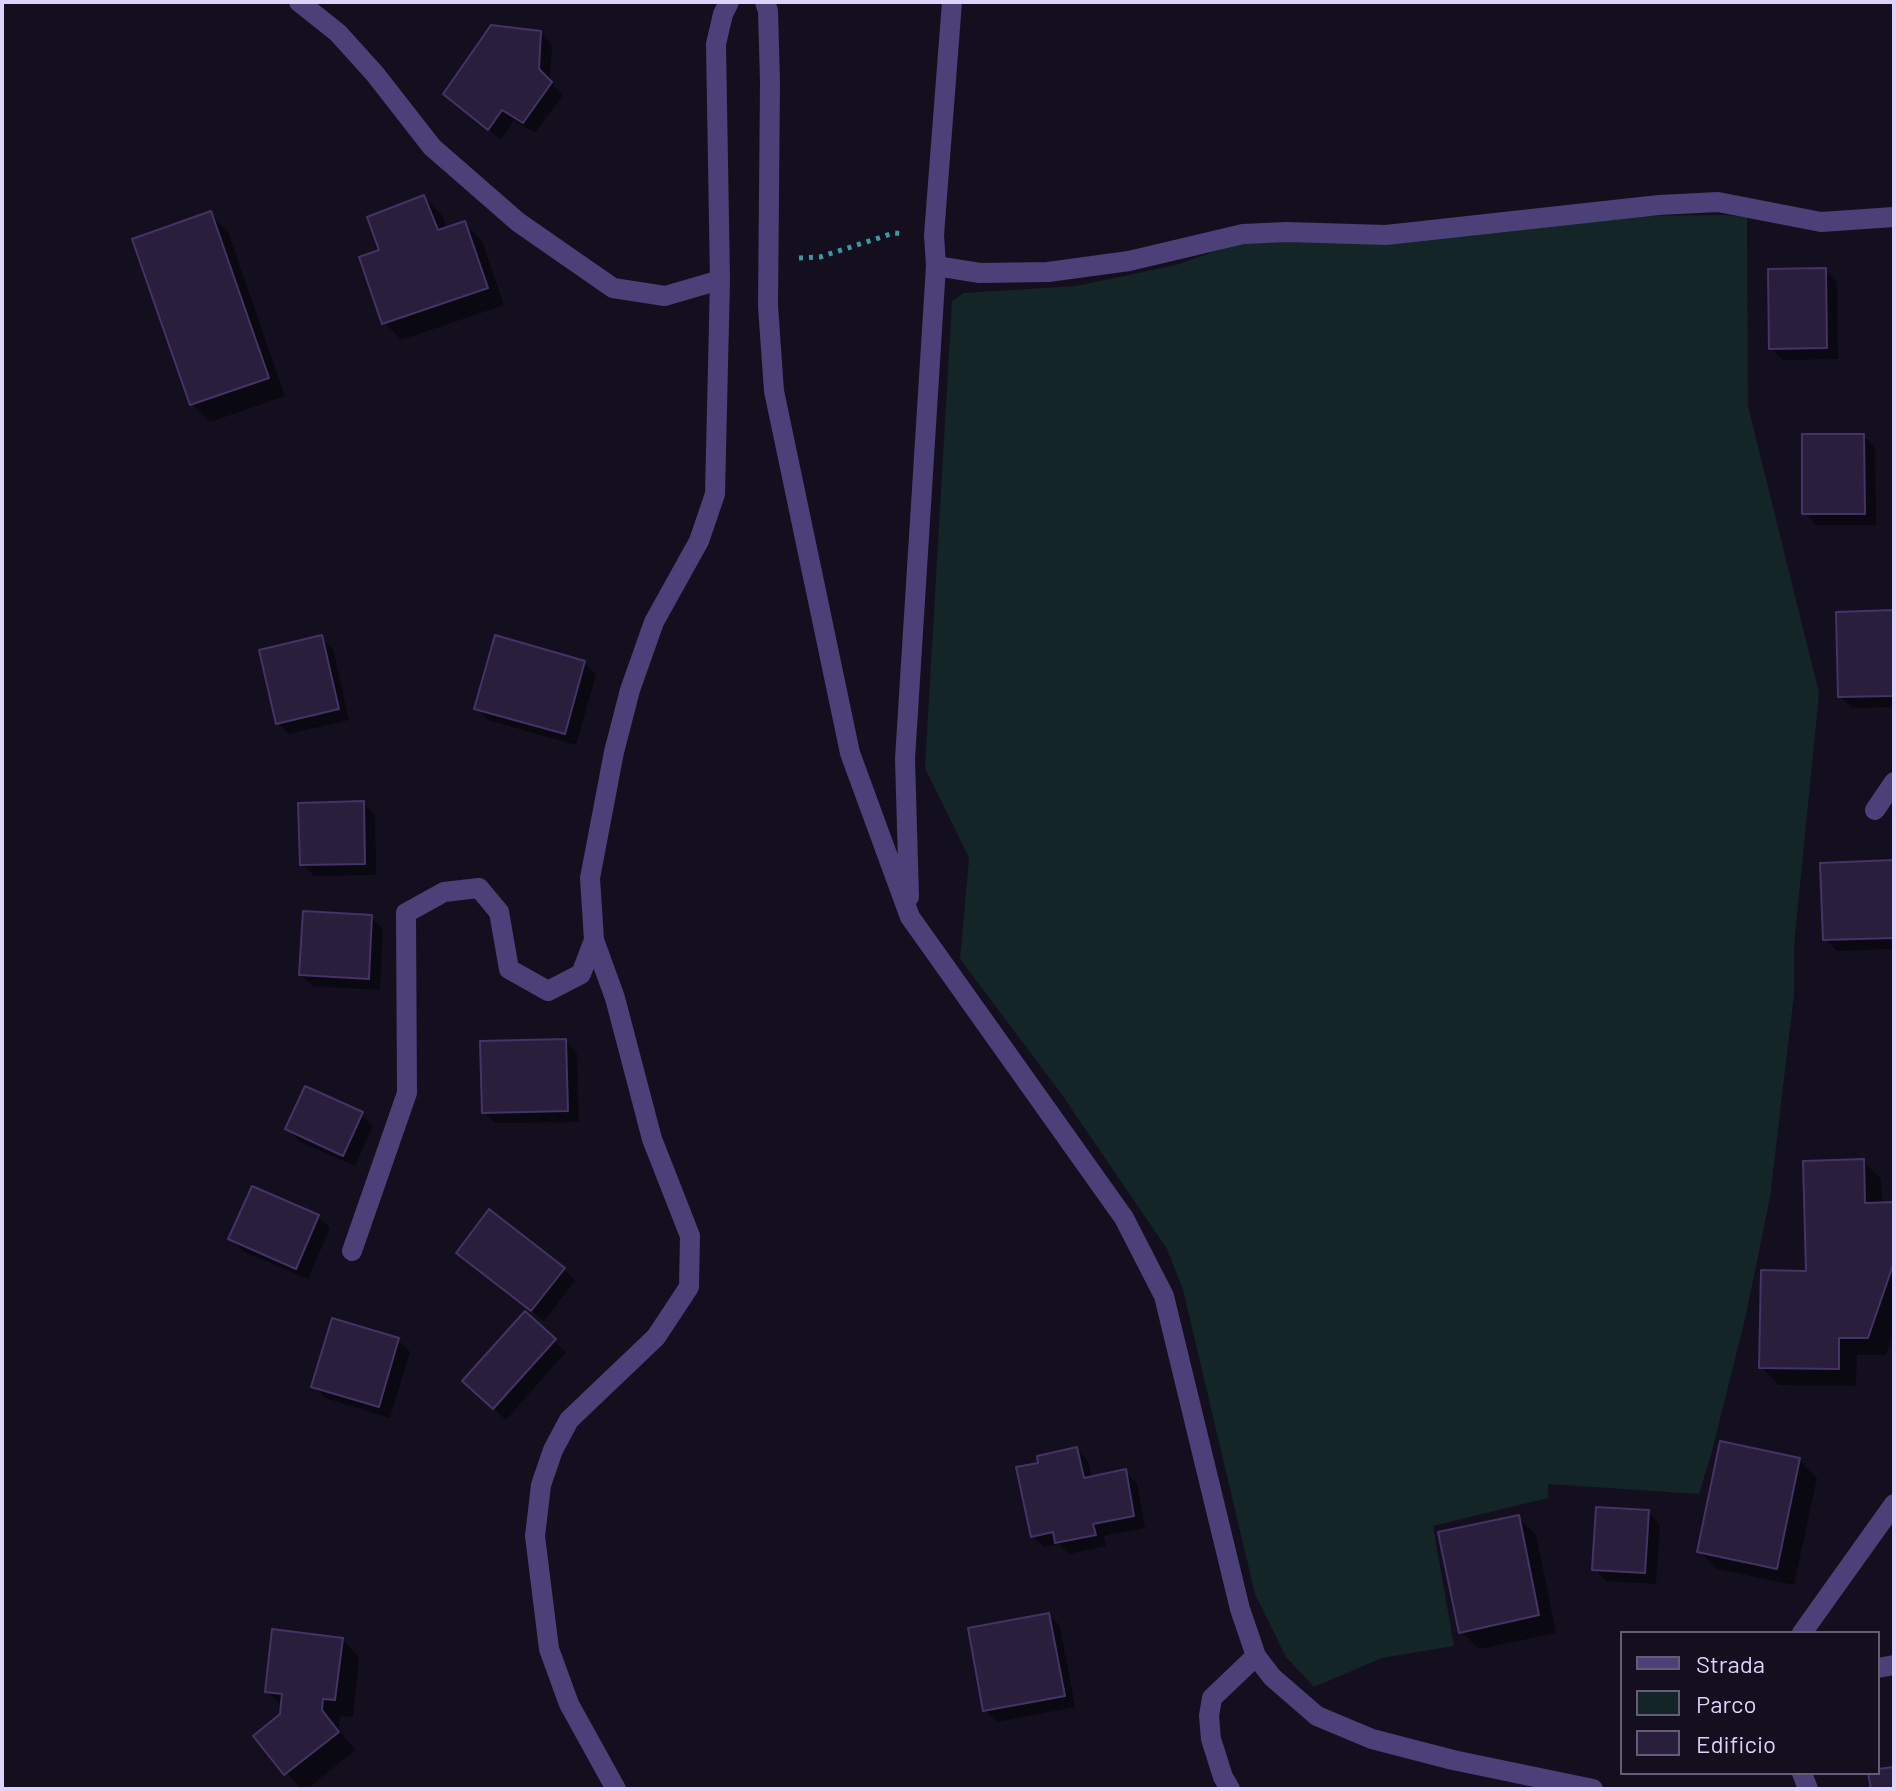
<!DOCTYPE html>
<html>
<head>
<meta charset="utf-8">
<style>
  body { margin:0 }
  #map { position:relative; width:1896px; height:1791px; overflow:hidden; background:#140f1e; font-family:Barlow,sans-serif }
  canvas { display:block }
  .frame { position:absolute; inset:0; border:4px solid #ddd2f9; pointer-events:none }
  .legend { position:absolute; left:1620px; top:1631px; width:260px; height:144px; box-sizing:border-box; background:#140f1e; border:2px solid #645d76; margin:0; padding:10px 14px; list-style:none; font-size:24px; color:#ddd2f9 }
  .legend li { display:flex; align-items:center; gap:16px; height:40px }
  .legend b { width:40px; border:2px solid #645d76 }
</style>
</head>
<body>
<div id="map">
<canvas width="1896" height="1791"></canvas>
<div class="frame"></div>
<ul class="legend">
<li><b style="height:10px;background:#4b4077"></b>Strada</li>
<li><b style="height:22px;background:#132527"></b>Parco</li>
<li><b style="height:22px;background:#291e3c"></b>Edificio</li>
</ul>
</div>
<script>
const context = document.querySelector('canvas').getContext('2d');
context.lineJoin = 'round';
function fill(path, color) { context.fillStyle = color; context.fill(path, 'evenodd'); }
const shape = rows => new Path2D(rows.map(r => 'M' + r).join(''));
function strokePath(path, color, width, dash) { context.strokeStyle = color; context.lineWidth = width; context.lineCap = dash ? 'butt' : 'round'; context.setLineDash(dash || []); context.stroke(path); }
fill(shape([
  [1724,215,1747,217,1748,406,1819,693,1794,946,1794,995,1770,1197,1746,1315,1711,1455,1699,1494,1548,1484,1548,1498,1433,1526,1454,1646,1382,1658,1314,1687,1286,1657,1255,1594,1183,1290,1167,1249,1060,1092,960,959,969,858,925,768,952,301,964,293,1076,286,1176,265,1245,241,1636,216]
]), '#132527');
fill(shape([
  [541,33,552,45,550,82,563,95,535,133,514,120,501,140,445,94],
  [424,197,442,215,447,229,464,223,482,241,504,305,401,340,384,322],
  [210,214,228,232,285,396,210,422,192,404,135,240],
  [1825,270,1837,282,1838,359,1783,360,1771,348],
  [1863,436,1875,447,1876,525,1816,525,1804,513],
  [1894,612,1894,707,1852,708,1840,697],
  [321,638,333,649,349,720,289,734,278,723],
  [584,663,596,675,576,745,488,720,477,708],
  [363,803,375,815,376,875,314,876,302,864],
  [1894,862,1894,949,1837,951,1825,939],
  [371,917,383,929,380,990,313,986,301,975],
  [565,1041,577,1053,579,1122,495,1123,484,1112],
  [361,1114,373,1126,355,1166,299,1141,287,1129],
  [1863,1161,1881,1179,1882,1205,1894,1204,1894,1330,1886,1355,1857,1355,1856,1386,1779,1385,1761,1367],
  [318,1217,330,1228,308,1279,243,1251,231,1239],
  [459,1253,564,1269,575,1281,544,1321],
  [525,1314,566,1352,506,1420,476,1393],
  [398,1340,410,1352,390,1418,325,1398,314,1387],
  [1077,1450,1088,1461,1092,1478,1125,1472,1137,1483,1145,1528,1104,1536,1106,1546,1069,1554,1059,1544,1044,1547,1032,1536,1040,1464],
  [1799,1460,1817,1478,1794,1585,1717,1569,1699,1551],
  [1648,1512,1660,1524,1656,1584,1606,1581,1594,1569],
  [1518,1517,1536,1535,1556,1633,1479,1649,1461,1632],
  [1049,1615,1060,1626,1075,1707,997,1722,985,1710],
  [342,1639,359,1657,353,1717,340,1716,339,1730,355,1750,307,1789,301,1789,256,1736,282,1715,283,1707,267,1691]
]), '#0007');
const building = shape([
  [491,25,541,31,539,69,552,82,523,123,502,110,488,130,443,94,491,25],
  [424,195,438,230,465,221,488,288,382,324,359,257,379,250,367,217,424,195],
  [211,211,269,378,190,405,132,239,211,211],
  [1826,268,1827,348,1769,349,1768,269,1826,268],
  [1802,434,1864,434,1865,514,1802,514,1802,434],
  [1894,610,1894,696,1838,697,1836,612,1894,610],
  [322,635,339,709,276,724,259,650,322,635],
  [495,635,585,661,565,734,474,709,495,635],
  [364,801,365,864,300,865,298,803,364,801],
  [1894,860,1894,938,1823,940,1820,863,1894,860],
  [303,911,372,915,369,979,299,975,303,911],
  [566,1039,568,1111,482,1113,480,1041,566,1039],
  [305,1086,363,1112,343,1156,285,1129,305,1086],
  [1864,1159,1865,1203,1894,1202,1894,1262,1868,1338,1839,1338,1839,1369,1759,1368,1761,1270,1806,1271,1803,1161,1864,1159],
  [252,1186,319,1215,296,1269,228,1239,252,1186],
  [489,1209,565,1268,531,1311,456,1253,489,1209],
  [525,1311,556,1339,493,1409,462,1381,525,1311],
  [332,1318,399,1338,379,1407,311,1387,332,1318],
  [1720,1441,1800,1458,1777,1569,1697,1552,1720,1441],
  [1077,1447,1084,1478,1126,1469,1134,1516,1093,1524,1096,1535,1055,1543,1053,1532,1031,1537,1016,1467,1038,1463,1037,1456,1077,1447],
  [1596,1507,1649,1510,1645,1573,1592,1570,1596,1507],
  [1519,1515,1539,1615,1459,1633,1438,1532,1519,1515],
  [1049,1613,1065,1696,983,1711,968,1628,1049,1613],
  [272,1629,343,1638,335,1700,323,1699,322,1710,339,1732,284,1775,253,1736,280,1714,282,1694,265,1692,272,1629],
  [1894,1767,1894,1789,1871,1789,1868,1773,1878,1773,1878,1769,1894,1767]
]);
fill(building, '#291e3c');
strokePath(building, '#453365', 2);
strokePath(shape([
  [799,258,820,257,894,233,905,234]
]), '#3d98a2', 5, [4, 6]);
strokePath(shape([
  [299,2,338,33,375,74,432,147,518,222,613,288,665,296,720,280],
  [765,2,768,11,770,82,768,306,774,391,850,753,910,917,1124,1218,1164,1296,1240,1609,1256,1656,1272,1677,1317,1716,1372,1739,1453,1760,1593,1789],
  [936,266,980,273,1048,272,1129,261,1243,234,1287,232,1386,235,1659,205,1718,202,1821,222,1894,217],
  [1875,810,1894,782],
  [909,897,905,759,936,266,934,235,952,2],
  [352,1251,407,1093,406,913,444,892,479,888,499,912,509,969,548,991,581,974,594,940],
  [1802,1633,1894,1504],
  [1878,1668,1894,1665],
  [1802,1773,1808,1789],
  [616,1789,569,1704,549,1649,535,1536,541,1485,553,1450,569,1420,656,1337,689,1287,690,1236,652,1139,615,998,594,940,590,878,614,752,630,690,654,622,699,541,715,494,720,280,716,44,723,14,729,2],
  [1230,1789,1223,1777,1211,1739,1209,1716,1212,1698,1256,1656]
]), '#4b4077', 20);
</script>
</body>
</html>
